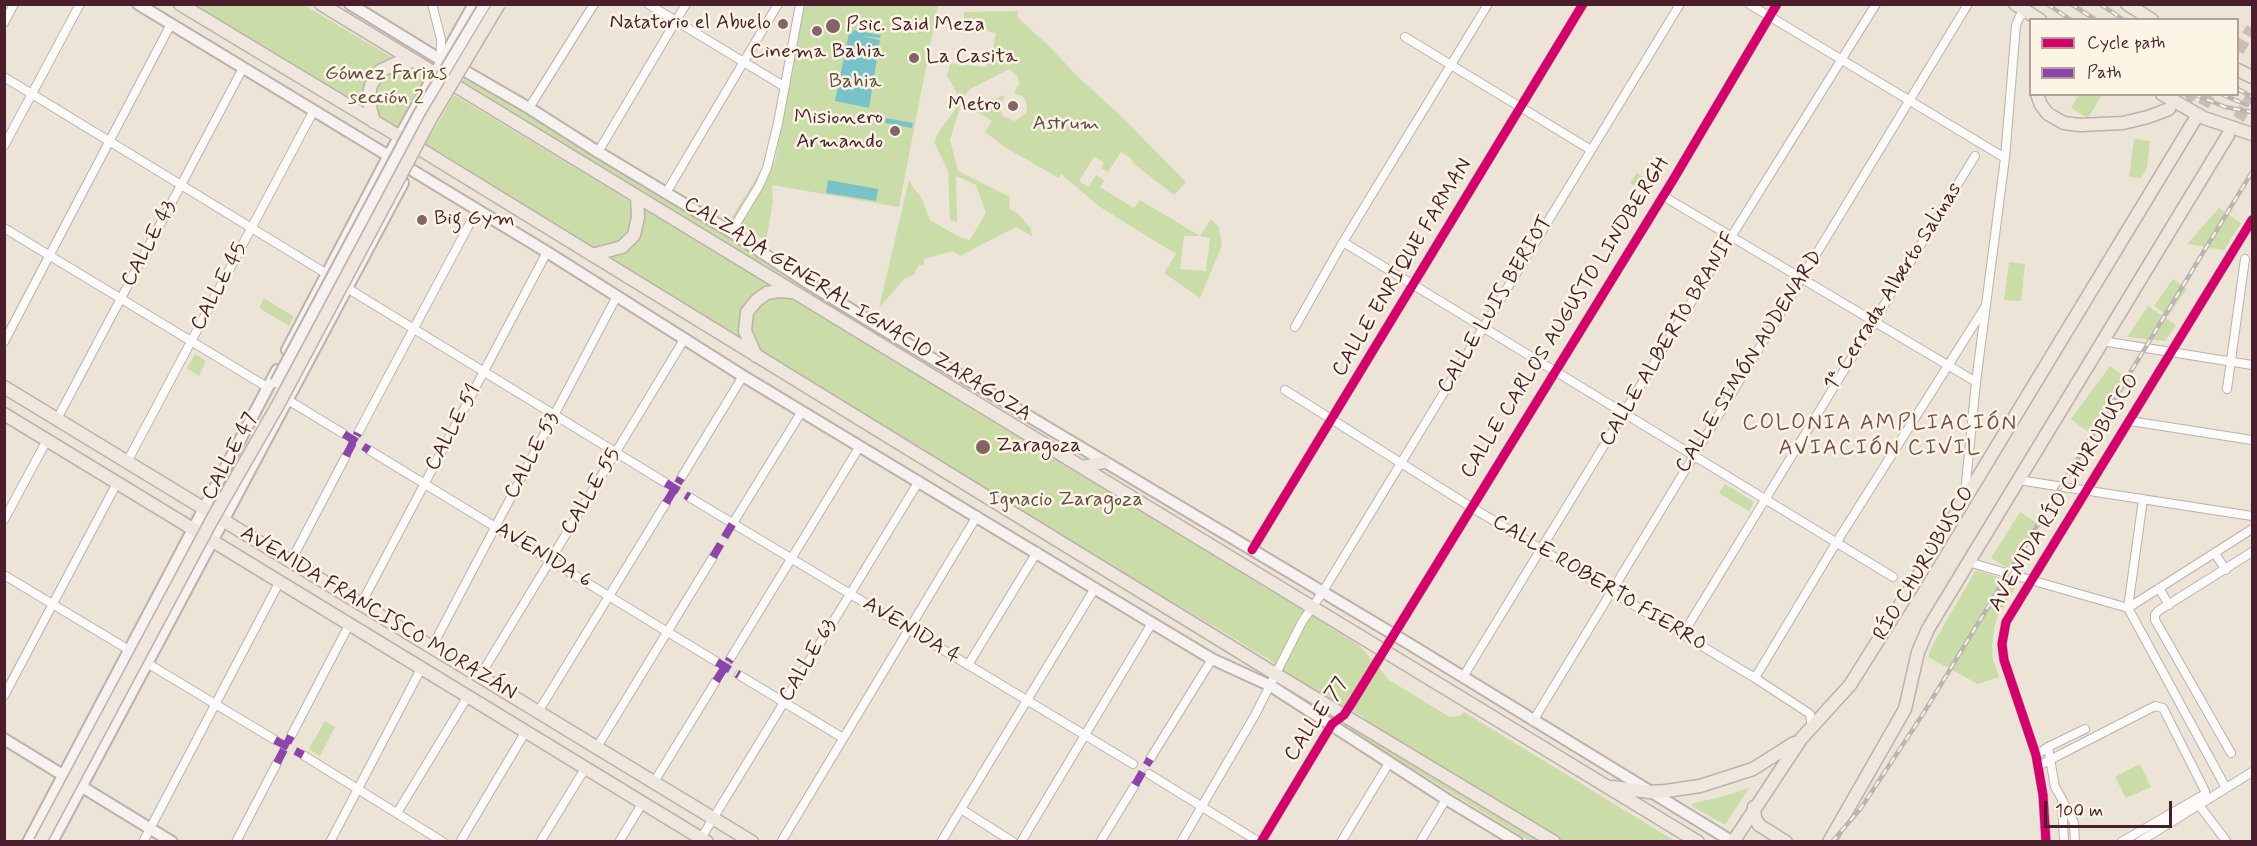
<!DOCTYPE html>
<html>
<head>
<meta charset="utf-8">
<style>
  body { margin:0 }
  #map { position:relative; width:2257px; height:846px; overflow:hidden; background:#ece4d6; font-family:Mynerve,sans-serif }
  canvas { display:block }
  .frame { position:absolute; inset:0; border:6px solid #4a1f2b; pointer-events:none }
  .legend { position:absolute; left:2029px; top:18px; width:210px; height:78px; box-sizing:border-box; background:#fcf5e5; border:2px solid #b59f9b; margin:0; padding:8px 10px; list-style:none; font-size:18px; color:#4a1f2b }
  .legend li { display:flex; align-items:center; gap:12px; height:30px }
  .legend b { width:30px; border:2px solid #b59f9b }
  .scale { position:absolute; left:2044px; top:801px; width:128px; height:27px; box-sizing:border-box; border:3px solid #4a1f2b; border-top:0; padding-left:8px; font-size:18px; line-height:21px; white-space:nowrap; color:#4a1f2b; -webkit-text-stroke:4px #fcf5e5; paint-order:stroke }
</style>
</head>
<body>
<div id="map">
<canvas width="2257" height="846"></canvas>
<div class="frame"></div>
<ul class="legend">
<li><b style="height:8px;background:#d6006c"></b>Cycle path</li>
<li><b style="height:8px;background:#8e44ad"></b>Path</li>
</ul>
<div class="scale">100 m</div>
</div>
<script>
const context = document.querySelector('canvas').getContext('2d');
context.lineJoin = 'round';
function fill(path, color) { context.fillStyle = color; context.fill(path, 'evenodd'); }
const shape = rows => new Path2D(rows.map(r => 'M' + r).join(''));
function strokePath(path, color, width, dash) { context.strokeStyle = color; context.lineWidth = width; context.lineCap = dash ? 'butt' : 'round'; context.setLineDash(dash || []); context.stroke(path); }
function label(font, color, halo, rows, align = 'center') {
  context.font = font + ' Mynerve,sans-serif'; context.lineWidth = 5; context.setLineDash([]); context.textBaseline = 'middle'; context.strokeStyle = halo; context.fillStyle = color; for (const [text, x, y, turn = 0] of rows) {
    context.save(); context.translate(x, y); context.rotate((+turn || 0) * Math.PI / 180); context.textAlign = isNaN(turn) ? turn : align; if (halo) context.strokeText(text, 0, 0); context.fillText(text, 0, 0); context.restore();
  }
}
fill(shape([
  [193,5,304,5,427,78,397,128],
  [802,5,938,5,899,207,772,185,773,201,766,241,730,220,760,172,775,162],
  [1018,11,1018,18,1049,46,1076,75,1122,117,1186,182,1174,195,1133,163,1131,158,1121,152,1108,172,1101,168,1104,163,1094,157,1079,181,1088,187,1096,175,1104,180,1100,187,1134,208,1140,200,1200,236,1184,236,1180,269,1206,271,1210,238,1200,236,1211,219,1219,227,1222,245,1200,298,1164,273,1176,254,1100,207,1061,174,1059,178,1006,148,985,132,992,121,973,109,975,102,980,103,1006,95,999,107,1003,116,1015,121,1026,113,1027,104,1025,100,1022,96,1014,93,1019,84,1018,77,1009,69,970,89,963,98,950,140,958,171,1010,197,1009,209,1016,212,1022,218,1031,229,1032,236,1016,227,960,256,953,251,924,259,924,264,918,266,914,275,904,279,879,308,909,180,915,190,921,197,930,220,959,237,970,240,986,213,976,185,956,176,957,222,950,220,948,171,934,142,940,130,955,110,957,93,947,76,950,63,986,67,993,49,996,33,961,26,964,21,964,12],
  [464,79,522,111,748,251,860,317,848,318,832,309,461,83],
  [2079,94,2102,95,2088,118,2071,108],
  [454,95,1085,474,1360,646,1389,680,1450,717,1461,715,1464,712,1675,841,1561,841,1367,728,1365,718,1337,702,1311,692,1270,660,1012,506,744,340,422,150],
  [2134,139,2150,141,2147,168,2141,178,2129,177],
  [1637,173,1654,183,1648,193,1630,183],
  [2219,208,2241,223,2224,250,2187,244],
  [2009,262,2025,264,2021,301,2004,300],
  [2173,279,2187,289,2168,316,2154,306],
  [264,298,294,317,289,326,259,308],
  [2148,306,2176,325,2165,341,2127,337],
  [195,354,206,361,199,376,187,368],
  [2110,366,2131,381,2091,434,2071,419],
  [1725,484,1754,502,1749,511,1719,493],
  [2020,512,2038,524,2009,569,1991,558],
  [1976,570,2018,583,1997,618,1994,631,1992,647,1993,660,1999,677,1978,684,1928,657,1933,644],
  [325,721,335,727,320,756,309,749],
  [1354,727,1540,841,1530,841,1351,731],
  [2140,764,2151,787,2126,798,2115,777],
  [1749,788,1725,825,1692,806,1694,803,1721,797]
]), '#cadda8');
fill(shape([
  [853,30,881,35,880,38,862,36,880,40,869,108,835,101,849,33,852,34],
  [886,118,913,123,912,128,885,123],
  [828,180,878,189,876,201,826,193]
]), '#78c2c9');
strokePath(shape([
  [2238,51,2252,28],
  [2171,108,2193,94],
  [2194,121,2210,94],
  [2229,134,2252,96]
]), '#ccbdb4', 12, [12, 6]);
const street = shape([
  [432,4,441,39,441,60],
  [648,4,785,87],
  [1749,4,2005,158],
  [4,23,14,4],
  [1405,37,1591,150],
  [4,77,327,274],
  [529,108,594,4],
  [4,146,80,4],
  [598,152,686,4],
  [666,193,778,4],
  [1663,196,1976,382],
  [4,228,267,387],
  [731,232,759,186,767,168,778,123,800,4],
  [1343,242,1893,577],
  [347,288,666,483],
  [1295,327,1343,242,1488,4],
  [2102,341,2252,365],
  [4,342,171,24],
  [2227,389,2245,259],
  [1285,390,1471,507,1755,678,1810,714,1812,727],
  [288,400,344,434],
  [57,419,243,68],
  [2130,421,2252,440],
  [358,433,477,210],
  [369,450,717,662],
  [127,462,313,112],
  [681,478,743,376],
  [2018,480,2252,516],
  [1965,493,1976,382,2005,158,2016,25,2020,16,2027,11],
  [689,497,1133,764],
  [2143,499,2128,608,2226,788],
  [4,520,47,440],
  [733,523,802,411],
  [1252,550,1583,4],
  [2215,554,2226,570],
  [291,561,346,456],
  [1968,562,2128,608],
  [4,575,129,650],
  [2159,588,2169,605],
  [361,604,547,252],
  [2128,608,2252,529],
  [1683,634,1975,156],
  [432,647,617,296],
  [730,659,860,446],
  [147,663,275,740],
  [968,665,1037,552],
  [739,675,843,738],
  [480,676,685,338],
  [1463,677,1723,250,1876,4],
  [1755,678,1836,543,1985,307],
  [4,696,117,483],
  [538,712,666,503],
  [1533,721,1968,4],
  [291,736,350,623],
  [597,747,713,557],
  [2048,747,2055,787,2062,799,2064,842],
  [2231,753,2155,620,2155,615,2158,611,2252,552],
  [303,755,443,842],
  [2036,755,2048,747,2085,729],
  [1150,759,1212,659],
  [2038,766,2155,706,2163,708,2205,791,2205,794,2121,842],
  [1149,774,1259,842],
  [654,782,716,681],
  [2063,801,2074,823,2075,842],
  [2199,805,2227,842],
  [961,809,1013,842],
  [397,813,468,696],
  [700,840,919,481],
  [143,842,280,581],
  [236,842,277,763],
  [330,842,422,667],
  [460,842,526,731],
  [540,842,586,767],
  [619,842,643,802],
  [781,842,977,516],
  [941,842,1095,588],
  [1021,842,1152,623],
  [1100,842,1135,785],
  [1181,842,1255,715,1302,622,1322,593,1680,4],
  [1261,842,1332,724,1344,715,1353,701,1673,180,1777,4],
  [1341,842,1389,763],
  [1420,842,1446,799],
  [2046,842,2043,795,2036,755,2004,660,2002,644,2006,622,2252,220],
  [2139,842,2252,772]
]);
const secondary = shape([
  [138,4,547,252,743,376,1152,623,1212,659,1271,686,1446,799,1517,842],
  [350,4,441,60,465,71,529,108,598,152,731,232,808,283,881,328,1393,634,1733,842],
  [287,350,388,157,474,4],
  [4,739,172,842],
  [28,842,277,370],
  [52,842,403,183]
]);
const primary = shape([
  [180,4,420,149,1277,675,1554,842],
  [321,4,1698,842],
  [2015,4,2040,20],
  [2127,4,2152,20],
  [2238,70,2252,77],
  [2037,94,2041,105,2048,114,2064,123,2080,125,2123,123,2148,117,2169,109],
  [2162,94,2204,118,2252,134],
  [374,122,368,99,371,85,380,71,397,63,415,61],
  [592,255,622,247,634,235,638,217,637,197],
  [756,356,745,331,747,312,757,300,767,293,778,291,792,292],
  [4,387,752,842],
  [4,414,707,842],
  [1082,467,1104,462],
  [1613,787,1649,792,1666,791,1700,786,1753,769,1794,743],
  [1754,807,1755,818,1759,825,1786,842],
  [1733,842,1801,739,1850,685,1911,588,2194,121],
  [1829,842,1905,709,1918,652,1928,629,2228,135]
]);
strokePath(street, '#bcb2ab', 10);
strokePath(secondary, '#bcb2ab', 14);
strokePath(primary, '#bcb2ab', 15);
strokePath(street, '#fcfbf9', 8);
strokePath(secondary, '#f6f2ef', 10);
strokePath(primary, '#efe6de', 12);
const rail = shape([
  [2047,4,2071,20],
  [2071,4,2096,20],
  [2100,4,2124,20],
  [2238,89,2252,97],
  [2194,94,2225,107,2252,112],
  [2221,94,2247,105],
  [1832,842,1861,808,1923,714,2252,172]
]);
strokePath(rail, '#bab4b3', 4.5);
strokePath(rail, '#fcf5e5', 2, [7]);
const secondaryBridge = shape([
  [276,382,420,112,485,4]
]);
const primaryBridge = shape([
  [40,842,213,518,278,405,431,118,499,4]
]);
strokePath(secondaryBridge, '#bcb2ab', 14, []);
strokePath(primaryBridge, '#bcb2ab', 15, []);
strokePath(secondaryBridge, '#f6f2ef', 10);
strokePath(primaryBridge, '#efe6de', 12);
strokePath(shape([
  [344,434,369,450],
  [346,456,358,433],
  [666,483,689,497],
  [666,503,681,478],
  [713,557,733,523],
  [717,662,739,675],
  [716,681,730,659],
  [275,740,303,755],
  [277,763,291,736],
  [1135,785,1150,759]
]), '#8e44ad', 8, [15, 8]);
strokePath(shape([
  [1252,550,1583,4],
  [1261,842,1332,724,1344,715,1353,701,1673,180,1777,4],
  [2046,842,2043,795,2036,755,2004,660,2002,644,2006,622,2252,220]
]), '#d6006c', 9);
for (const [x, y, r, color] of [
  [783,24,6,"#836467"],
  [833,26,8,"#836467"],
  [817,31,6,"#836467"],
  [914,58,6,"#836467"],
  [1013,106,6,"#836467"],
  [895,131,6,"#836467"],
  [422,220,6,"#836467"],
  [983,447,8,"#836467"]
]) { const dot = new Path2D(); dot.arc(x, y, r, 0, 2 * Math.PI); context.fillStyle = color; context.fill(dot); strokePath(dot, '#fcf5e5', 2); }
label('21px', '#4a1f2b', '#fcf5e5', [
  ["Natatorio el Abuelo",771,24,"right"],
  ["Psic. Said Meza",846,26],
  ["Cinema Bahia",817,53,"center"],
  ["La Casita",926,58],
  ["Metro",1001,106,"right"],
  ["Misionero",883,119,"right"],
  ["Armando",883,143,"right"],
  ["Big Gym",434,220],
  ["Zaragoza",996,447]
], 'left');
label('21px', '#634d41', '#fcf5e5', [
  ["Gómez Farias",386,75],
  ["sección 2",386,99],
  ["Bahia",855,83],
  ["Astrum",1066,125],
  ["Ignacio Zaragoza",1066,501]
]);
label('21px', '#4a1f2b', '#fcf5e5', [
  ["CALLE 43",150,244,-62],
  ["CALLE ENRIQUE FARMAN",1403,268,-59],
  ["CALLE 45",220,287,-62],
  ["1ª Cerrada Alberto Salinas",1894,287,-58],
  ["CALLE LUIS BERIOT",1496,305,-59],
  ["CALZADA GENERAL IGNACIO ZARAGOZA",857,310,32],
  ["CALLE CARLOS AUGUSTO LINDBERGH",1566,318,-58],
  ["CALLE ALBERTO BRANIF",1669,340,-59],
  ["CALLE SIMÓN AUDENARD",1750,362,-58],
  ["CALLE 51",454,428,-62],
  ["CALLE 53",533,456,-62],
  ["CALLE 47",231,457,-62],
  ["CALLE 55",592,492,-59],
  ["AVENIDA RÍO CHURUBUSCO",2065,493,-59],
  ["AVENIDA 6",543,556,31],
  ["RÍO CHURUBUSCO",1925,564,-59],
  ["CALLE ROBERTO FIERRO",1599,584,31],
  ["AVENIDA FRANCISCO MORAZÁN",378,614,31],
  ["AVENIDA 4",911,631,31],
  ["CALLE 63",809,661,-59],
  ["CALLE 77",1317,720,-56]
]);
context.letterSpacing = '1.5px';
label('22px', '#784b4e', '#fcf5e5', [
  ["COLONIA AMPLIACIÓN",1880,424],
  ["AVIACIÓN CIVIL",1880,449]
]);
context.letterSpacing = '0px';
</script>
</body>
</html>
